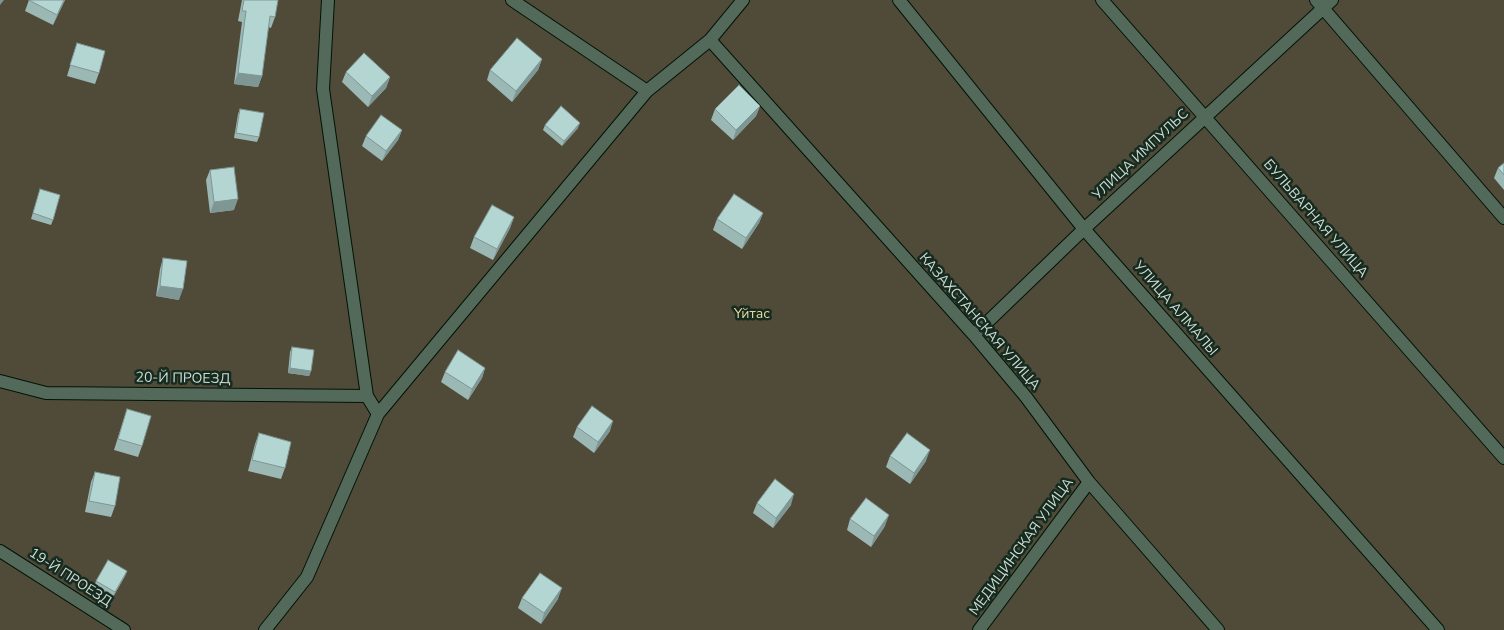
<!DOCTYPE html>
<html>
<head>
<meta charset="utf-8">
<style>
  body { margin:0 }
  canvas { display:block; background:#162b1f }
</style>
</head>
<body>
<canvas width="1504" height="630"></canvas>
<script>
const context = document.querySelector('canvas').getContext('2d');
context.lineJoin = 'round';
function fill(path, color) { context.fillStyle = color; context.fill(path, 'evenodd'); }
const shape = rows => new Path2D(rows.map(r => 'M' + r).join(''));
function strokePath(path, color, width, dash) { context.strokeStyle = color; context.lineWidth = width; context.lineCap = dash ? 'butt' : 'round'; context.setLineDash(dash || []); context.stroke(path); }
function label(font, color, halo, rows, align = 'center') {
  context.font = font + ' "Nunito Sans",sans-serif'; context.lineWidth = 5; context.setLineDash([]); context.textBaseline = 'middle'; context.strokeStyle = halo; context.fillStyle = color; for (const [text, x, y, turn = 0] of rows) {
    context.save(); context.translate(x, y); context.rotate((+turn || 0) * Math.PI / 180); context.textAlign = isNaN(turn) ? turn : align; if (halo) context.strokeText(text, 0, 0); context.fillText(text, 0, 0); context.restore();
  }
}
fill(shape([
  [0,0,1504,0,1504,630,0,630]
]), '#504a38');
const minor = shape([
  [328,0,323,89,367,396,378,414],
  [512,0,647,91],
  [899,0,1084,229,1438,630],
  [1102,0,1504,458],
  [1316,0,1504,218],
  [710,40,974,335,1026,397,1089,482,1218,630],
  [974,335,1084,229,1332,0],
  [0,381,46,393,367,396],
  [0,551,124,630],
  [265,630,307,577,378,414,647,91,710,40,743,0],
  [979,630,1089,482]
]);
strokePath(minor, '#011308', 14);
strokePath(minor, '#536a5b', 12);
fill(shape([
  [29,0,65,0,53,25,25,11],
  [242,0,278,0,275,17,271,28,268,27,262,76,258,87,234,84,242,22,238,21],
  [77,43,99,73,95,84,67,76],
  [542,59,538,70,512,102,487,80,490,70],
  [346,72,390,77,386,88,368,107,342,82],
  [760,106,756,116,733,140,711,120,715,109],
  [240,109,259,137,257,142,234,138,238,114],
  [545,125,578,128,562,146,543,130],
  [402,130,398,140,382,161,362,146,366,136],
  [1504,163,1504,190,1494,178,1498,168],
  [210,170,234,210,210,213,206,180],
  [40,189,53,220,51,225,31,219],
  [763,213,759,223,742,249,713,230,717,219],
  [514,217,510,228,493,260,470,248,474,237],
  [163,258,179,300,156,296,160,269],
  [292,347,311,371,309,376,288,373,290,352],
  [485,368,482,378,468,400,441,382,445,372],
  [127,409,142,446,138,457,114,450],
  [577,427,610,431,594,453,573,437],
  [259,433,285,468,281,479,248,471,255,444],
  [890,456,926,461,910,484,886,467],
  [95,472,115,506,111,517,85,512,91,482],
  [757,503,791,505,773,528,753,513],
  [850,519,885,526,871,547,847,530],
  [127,571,125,576,113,597,94,587,96,581],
  [522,598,558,599,541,624,518,608]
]), '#9bb8b5');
fill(shape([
  [0,0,4,0,0,5],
  [64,0,65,0,53,25,57,15],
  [542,59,538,70,512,102,516,91],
  [238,73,262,76,258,87,234,84],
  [390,77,386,88,368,107,372,96],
  [760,106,756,116,733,140,736,130],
  [580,123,578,128,562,146,564,141],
  [402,130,398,140,382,161,386,151],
  [238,199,234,210,210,213,214,202],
  [763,213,759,223,742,249,746,238],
  [514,217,510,228,493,260,497,249],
  [160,286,183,289,179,300,156,296],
  [290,368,311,371,309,376,288,373],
  [485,368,482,378,468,400,472,389],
  [613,421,610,431,594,453,598,442],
  [930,450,926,461,910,484,914,473],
  [794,494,791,505,773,528,776,518],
  [889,515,885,526,871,547,874,536],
  [127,571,125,576,113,597,115,592],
  [562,588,558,599,541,624,544,613]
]), '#7e9694');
const building = shape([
  [29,0,64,0,57,15,29,0],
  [244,0,278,0,275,17,270,16,262,76,238,73,246,11,242,11,244,0],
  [517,38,542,59,516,91,490,70,517,38],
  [77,43,105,51,99,73,70,65,77,43],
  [364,53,390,77,372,96,346,72,364,53],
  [739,85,760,106,736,130,715,109,739,85],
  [561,106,580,123,564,141,545,125,561,106],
  [240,109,264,113,259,137,236,133,240,109],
  [381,115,402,130,386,151,366,136,381,115],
  [1504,163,1504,175,1498,168,1504,163],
  [234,167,238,199,214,202,210,170,234,167],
  [40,189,60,195,53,220,33,213,40,189],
  [734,194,763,213,746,238,717,219,734,194],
  [492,205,514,217,497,249,474,237,492,205],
  [163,258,187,261,183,289,160,286,163,258],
  [292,347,314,350,311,371,290,368,292,347],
  [458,350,485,368,472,389,445,372,458,350],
  [592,406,613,421,598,442,577,427,592,406],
  [127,409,151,416,142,446,118,439,127,409],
  [259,433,291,442,285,468,252,460,259,433],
  [907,433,930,450,914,473,890,456,907,433],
  [95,472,120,477,115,506,89,501,95,472],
  [775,479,794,494,776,518,757,503,775,479],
  [866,498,889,515,874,536,850,519,866,498],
  [108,560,127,571,115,592,96,581,108,560],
  [540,573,562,588,544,613,522,598,540,573]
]);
fill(building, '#b4d6d3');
strokePath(building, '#7e9694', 1);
label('14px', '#cfdcd4', '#162b1f', [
  ["УЛИЦА ИМПУЛЬС",1141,155,-43],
  ["БУЛЬВАРНАЯ УЛИЦА",1315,219,49],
  ["УЛИЦА АЛМАЛЫ",1175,309,49],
  ["КАЗАХСТАНСКАЯ УЛИЦА",979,322,49],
  ["20-Й ПРОЕЗД",183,379,1],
  ["МЕДИЦИНСКАЯ УЛИЦА",1022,547,-54],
  ["19-Й ПРОЕЗД",70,578,33]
]);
label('14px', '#e8d69c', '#162b1f', [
  ["Үйтас",752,315]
]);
</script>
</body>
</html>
